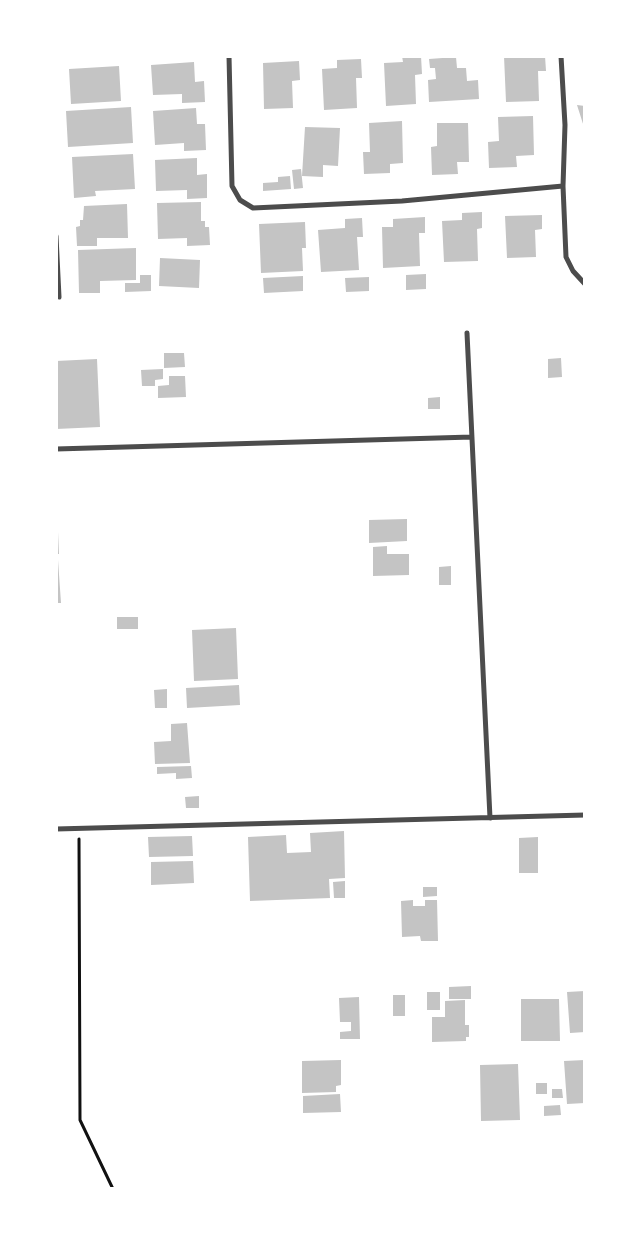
<!DOCTYPE html>
<html>
<head>
<meta charset="utf-8">
<style>
  body { margin:0 }
  #map { position:relative; width:641px; height:1245px; overflow:hidden; background:#fff; font-family:"Golos Text",sans-serif }
  canvas { display:block }
  .frame { position:absolute; inset:0; border:58px solid #fff; pointer-events:none }
</style>
</head>
<body>
<div id="map">
<canvas width="641" height="1245"></canvas>
<div class="frame"></div>
</div>
<script>
const context = document.querySelector('canvas').getContext('2d');
context.lineJoin = 'round';
function fill(path, color) { context.fillStyle = color; context.fill(path, 'evenodd'); }
const shape = rows => new Path2D(rows.map(r => 'M' + r).join(''));
function strokePath(path, color, width, dash) { context.strokeStyle = color; context.lineWidth = width; context.lineCap = dash ? 'butt' : 'round'; context.setLineDash(dash || []); context.stroke(path); }
fill(shape([
  [402,56,421,56,422,74,415,75,416,104,386,106,384,63,403,62],
  [504,56,545,56,546,71,538,71,539,101,506,102],
  [456,57,457,68,466,68,467,81,478,80,479,99,429,102,428,80,436,79,435,68,430,68,429,59],
  [361,59,362,78,356,78,357,108,324,110,322,69,337,68,337,60],
  [299,61,300,80,292,81,293,108,264,109,263,63],
  [194,62,195,82,204,81,205,102,182,103,182,94,153,95,151,65],
  [119,66,121,101,71,104,69,69],
  [577,105,585,106,585,127,584,127],
  [131,107,133,143,68,147,66,111],
  [196,108,197,124,205,124,206,150,184,151,184,143,155,145,153,111],
  [533,116,534,155,516,156,517,167,489,168,488,142,499,141,498,117],
  [402,121,403,163,390,164,390,173,364,174,363,152,370,152,369,123],
  [437,123,468,123,469,162,457,162,458,174,432,175,431,147,437,146],
  [305,127,340,128,338,166,323,165,323,177,302,176],
  [133,154,135,189,95,191,96,196,74,198,72,157],
  [197,158,197,175,207,174,207,198,187,199,187,190,156,191,155,160],
  [301,169,303,188,294,189,292,170],
  [290,176,291,189,263,191,263,183,278,182,278,177],
  [201,202,201,221,205,221,205,227,209,227,210,245,187,246,187,238,158,239,157,203],
  [127,204,128,238,97,238,97,246,77,246,76,227,80,226,80,220,83,220,84,206],
  [482,212,482,228,477,229,478,261,444,262,442,221,462,220,462,213],
  [542,215,542,229,535,230,536,257,507,258,505,216],
  [425,217,425,233,419,233,420,266,383,268,382,227,393,227,393,219],
  [362,218,363,237,357,237,359,270,321,272,318,230,345,228,345,219],
  [305,222,306,248,302,248,303,271,261,273,259,224],
  [136,248,136,280,100,281,100,293,79,293,78,250],
  [160,258,200,260,199,288,159,286],
  [426,274,426,289,406,290,406,275],
  [140,275,151,275,151,291,125,292,125,283,140,283],
  [303,276,303,291,264,293,263,278],
  [369,277,369,291,346,292,345,278],
  [164,353,184,353,185,367,164,368],
  [561,358,562,377,548,378,548,359],
  [97,359,100,427,56,429,56,361],
  [163,369,163,379,155,380,155,386,142,386,141,370],
  [169,376,185,376,186,397,158,398,158,386,169,385],
  [440,397,440,409,428,409,428,398],
  [407,519,407,541,369,543,369,520],
  [56,532,58,532,59,554,56,554],
  [387,546,387,554,409,554,409,575,373,576,373,547],
  [56,560,58,560,61,603,56,603],
  [451,566,451,585,439,585,439,567],
  [117,617,138,617,138,629,117,629],
  [236,628,238,679,194,681,192,630],
  [239,685,240,705,187,708,186,688],
  [167,689,167,708,155,708,154,690],
  [187,723,190,763,155,764,154,742,171,741,171,724],
  [191,766,192,778,176,779,176,773,157,774,157,767],
  [199,796,199,808,186,808,185,797],
  [344,831,345,878,329,879,330,898,250,901,248,837,286,835,287,853,311,852,310,833],
  [192,836,193,856,149,857,148,837],
  [538,837,538,873,519,873,519,838],
  [193,861,194,883,151,885,151,862],
  [345,881,345,898,334,898,333,882],
  [423,887,437,887,437,896,423,897],
  [413,900,413,906,425,906,425,900,437,900,438,941,421,941,420,936,402,937,401,901],
  [471,986,471,999,449,999,449,987],
  [585,991,585,1032,570,1033,567,992],
  [427,992,440,992,440,1010,427,1010],
  [393,995,405,995,405,1016,393,1016],
  [359,997,360,1039,340,1039,340,1032,351,1031,351,1022,340,1022,339,998],
  [521,999,559,999,560,1041,521,1041],
  [465,1000,465,1025,469,1025,469,1037,466,1037,466,1041,432,1042,432,1017,445,1017,445,1001],
  [341,1060,341,1085,336,1086,336,1092,302,1093,302,1061],
  [585,1060,585,1103,567,1104,564,1061],
  [518,1064,520,1120,481,1121,480,1065],
  [536,1083,547,1083,547,1094,536,1094],
  [552,1089,562,1089,563,1098,552,1098],
  [340,1094,341,1112,303,1113,303,1096],
  [560,1105,561,1115,544,1116,544,1106]
]), '#c4c4c4');
strokePath(shape([
  [79,839,80,1120,113,1189]
]), '#111', 3);
strokePath(shape([
  [229,56,232,186,240,200,253,208,402,201,563,186],
  [561,56,565,125,563,186,566,257,573,271,585,284],
  [56,236,59,297],
  [467,333,490,818],
  [56,449,472,437],
  [56,829,585,815]
]), '#4c4c4c', 5);
</script>
</body>
</html>
